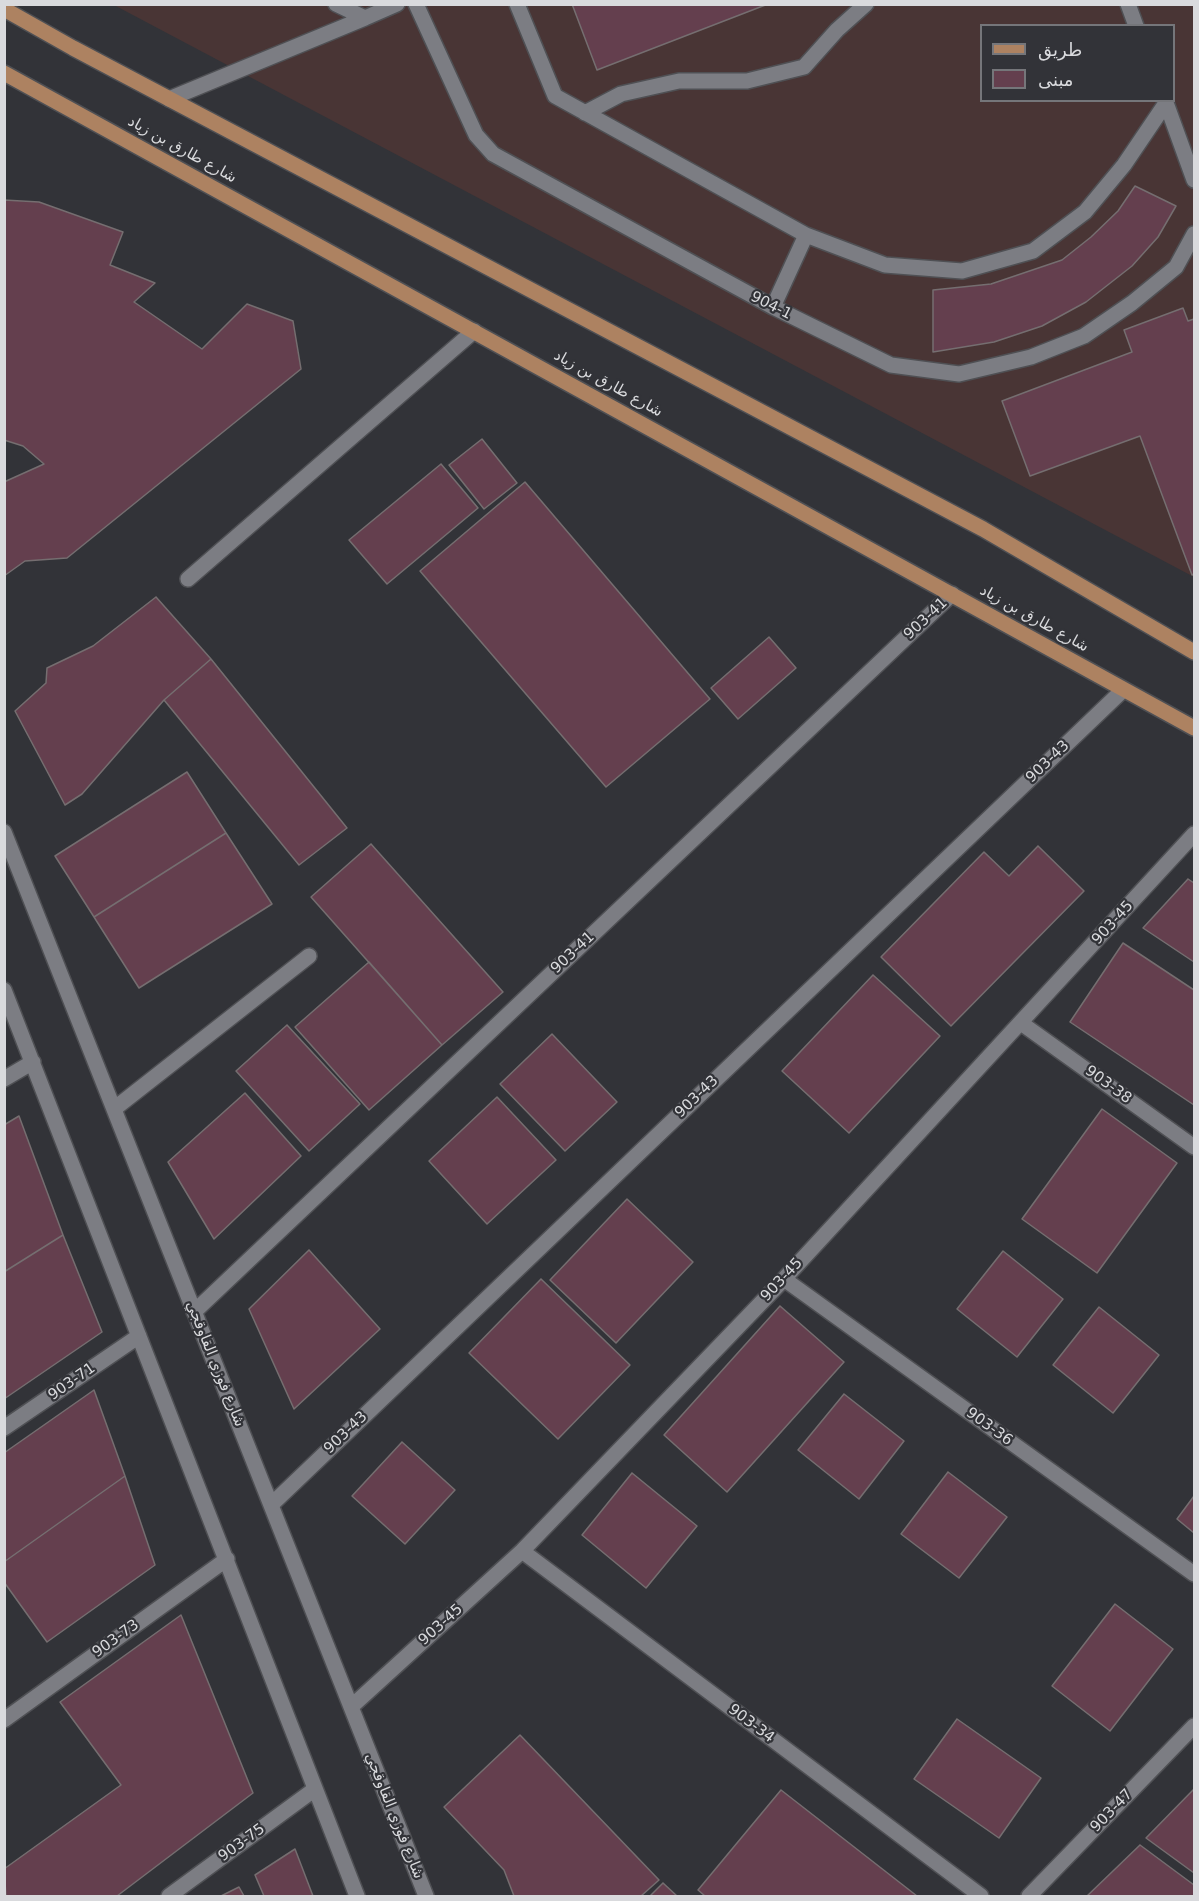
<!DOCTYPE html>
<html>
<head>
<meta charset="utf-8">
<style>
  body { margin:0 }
  #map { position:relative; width:1199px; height:1901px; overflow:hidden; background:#323338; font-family:"DejaVu Sans","Noto Sans Arabic",sans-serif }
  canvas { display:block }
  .frame { position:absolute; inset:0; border:6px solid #d9dadd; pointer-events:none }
  .legend { position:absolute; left:980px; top:24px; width:195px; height:78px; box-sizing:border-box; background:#323338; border:2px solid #75767a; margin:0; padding:8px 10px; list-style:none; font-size:18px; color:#d9dadd }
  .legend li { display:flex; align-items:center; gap:12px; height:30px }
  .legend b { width:30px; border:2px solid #75767a }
</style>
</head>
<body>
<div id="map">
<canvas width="1199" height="1901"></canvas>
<div class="frame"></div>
<ul class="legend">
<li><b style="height:8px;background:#ad8261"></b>طريق</li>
<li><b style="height:16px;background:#643f4e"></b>مبنى</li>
</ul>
</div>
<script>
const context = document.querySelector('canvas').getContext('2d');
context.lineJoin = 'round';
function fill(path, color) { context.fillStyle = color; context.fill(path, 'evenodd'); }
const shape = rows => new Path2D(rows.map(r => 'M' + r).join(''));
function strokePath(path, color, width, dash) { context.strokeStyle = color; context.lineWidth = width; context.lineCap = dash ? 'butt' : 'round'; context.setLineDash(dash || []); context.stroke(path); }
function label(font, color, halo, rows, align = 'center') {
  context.font = font + ' "DejaVu Sans","Noto Sans Arabic",sans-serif'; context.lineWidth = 4.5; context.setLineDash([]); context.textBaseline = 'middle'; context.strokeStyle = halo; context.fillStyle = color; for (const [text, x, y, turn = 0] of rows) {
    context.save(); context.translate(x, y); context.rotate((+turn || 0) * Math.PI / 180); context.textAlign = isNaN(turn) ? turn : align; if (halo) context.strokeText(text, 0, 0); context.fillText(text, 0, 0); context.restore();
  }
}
fill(shape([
  [114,5,1194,5,1194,577],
  [982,26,1174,26,1174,100,982,100]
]), '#493535');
const building = shape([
  [572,4,768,4,597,70,572,4],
  [1135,186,1176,206,1158,237,1132,266,1086,302,1042,326,994,342,933,352,933,290,991,284,1062,260,1091,237,1118,211,1135,186],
  [4,200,39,202,123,232,110,265,155,283,134,302,202,349,247,304,293,321,301,369,67,558,25,561,4,576,4,482,44,464,23,446,4,440,4,200],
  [1183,308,1188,321,1194,319,1194,574,1192,575,1140,436,1030,476,1002,401,1132,352,1124,330,1183,308],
  [482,439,517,483,484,509,449,465,482,439],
  [441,464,478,508,387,584,349,540,441,464],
  [525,482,710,699,606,787,420,571,525,482],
  [156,597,211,659,164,700,82,794,65,805,15,711,46,683,47,668,93,646,156,597],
  [769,637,796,668,738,719,711,688,769,637],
  [211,659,347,828,299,865,164,700,211,659],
  [187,772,226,833,94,917,55,856,187,772],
  [226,833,272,904,139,988,94,917,226,833],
  [371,844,503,992,442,1045,311,897,371,844],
  [1038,846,1084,891,951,1026,881,957,984,852,1009,876,1038,846],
  [1188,879,1194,883,1194,962,1143,928,1188,879],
  [1123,943,1194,990,1194,1105,1070,1022,1123,943],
  [369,962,442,1045,369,1110,295,1027,369,962],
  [873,975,940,1036,849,1133,782,1071,873,975],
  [287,1025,360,1104,309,1151,236,1071,287,1025],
  [552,1034,617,1102,565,1151,500,1084,552,1034],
  [245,1093,301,1156,214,1239,168,1162,245,1093],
  [497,1097,556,1160,487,1224,429,1161,497,1097],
  [1102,1109,1177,1163,1097,1273,1022,1219,1102,1109],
  [19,1116,63,1235,4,1272,4,1125,19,1116],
  [627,1199,693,1262,616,1343,550,1280,627,1199],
  [63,1235,102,1332,4,1399,4,1272,63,1235],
  [309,1250,380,1329,294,1409,249,1309,309,1250],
  [1003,1251,1063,1299,1017,1357,957,1309,1003,1251],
  [541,1279,630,1365,558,1439,469,1353,541,1279],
  [780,1306,844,1362,727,1492,664,1435,780,1306],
  [1099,1307,1159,1355,1113,1413,1053,1365,1099,1307],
  [94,1390,125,1476,4,1562,4,1453,94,1390],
  [844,1394,904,1441,859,1499,798,1450,844,1394],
  [402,1442,455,1490,405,1544,352,1496,402,1442],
  [948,1472,1007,1517,959,1578,901,1534,948,1472],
  [632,1473,697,1526,646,1588,582,1535,632,1473],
  [125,1476,155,1565,47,1642,4,1582,4,1562,125,1476],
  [1194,1496,1194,1533,1177,1519,1194,1496],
  [1115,1604,1173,1649,1110,1731,1052,1686,1115,1604],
  [181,1615,253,1793,117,1896,6,1896,4,1869,121,1785,60,1702,181,1615],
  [957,1719,1041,1778,999,1838,914,1779,957,1719],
  [520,1735,659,1880,641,1896,514,1896,504,1870,444,1807,520,1735],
  [1194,1789,1194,1873,1146,1838,1194,1789],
  [781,1790,917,1896,705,1896,698,1890,781,1790],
  [1140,1845,1194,1885,1194,1896,1087,1896,1140,1845],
  [295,1849,313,1896,264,1896,255,1875,295,1849],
  [663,1883,677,1896,650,1896,663,1883],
  [239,1887,244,1896,221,1896,239,1887]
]);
fill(building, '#643f4e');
strokePath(building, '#756e70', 1.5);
const minor = shape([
  [336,4,365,18,397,4],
  [416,4,476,135,493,154,773,307,891,365,959,374,1031,357,1084,336,1132,303,1176,267,1194,234],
  [517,4,555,96,806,235,885,265,962,271,1033,251,1085,212,1124,165,1166,103],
  [1128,4,1136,26],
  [169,99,365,18],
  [1165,100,1194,180],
  [585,113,621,94,679,81,747,81,804,67,837,30,866,4],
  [773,307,806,235],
  [188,579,474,331],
  [4,832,426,1896],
  [4,990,357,1896],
  [1021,1023,1194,1147],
  [4,1079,33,1062],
  [114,1109,309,956],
  [784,1279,1194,1574],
  [194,1312,952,594],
  [4,1428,139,1336],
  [271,1505,1123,690],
  [522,1551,981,1896],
  [351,1707,522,1551,784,1279,1194,834],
  [4,1720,227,1559],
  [169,1896,315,1789],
  [1029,1896,1194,1726]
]);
const major = shape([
  [4,9,73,48,983,529,1194,652],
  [4,73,1194,728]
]);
strokePath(minor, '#4f5054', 18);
strokePath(major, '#4f5054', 18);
strokePath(minor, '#7c7d83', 15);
strokePath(major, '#ad8261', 15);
label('15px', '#d9dadd', '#323338', [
  ["شارع طارق بن زياد",182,150,29],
  ["904-1",771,306,27],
  ["شارع طارق بن زياد",608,384,29],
  ["903-41",926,619,-43],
  ["شارع طارق بن زياد",1034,619,29],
  ["903-43",1048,762,-44],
  ["903-45",1113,923,-48],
  ["903-41",573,953,-43],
  ["903-38",1108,1085,36],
  ["903-43",697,1097,-44],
  ["903-45",782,1280,-47],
  ["شارع فوزي القاوقجي",215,1364,68],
  ["903-71",72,1382,-35],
  ["903-36",989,1427,36],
  ["903-43",346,1433,-44],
  ["903-45",441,1625,-42],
  ["903-73",116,1639,-36],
  ["903-34",751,1724,37],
  ["903-47",1112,1811,-46],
  ["شارع فوزي القاوقجي",394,1816,68],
  ["903-75",242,1843,-36]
]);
</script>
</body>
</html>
